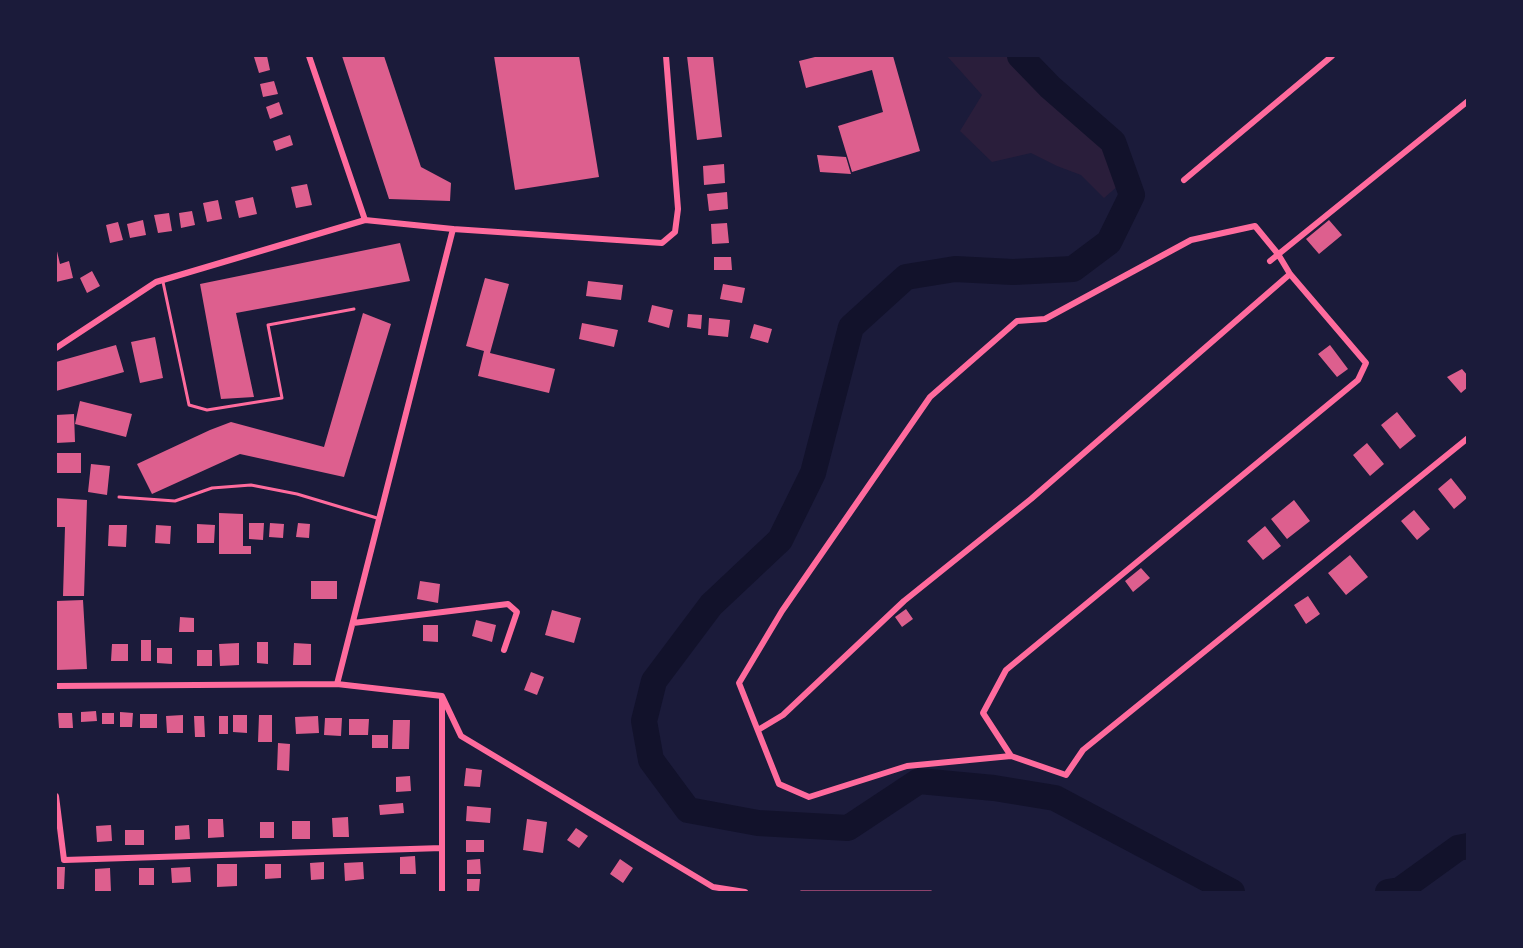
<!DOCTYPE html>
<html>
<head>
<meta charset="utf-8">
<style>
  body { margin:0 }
  #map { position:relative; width:1523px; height:948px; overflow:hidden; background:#1b1b3a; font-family:"IBM Plex Serif",serif }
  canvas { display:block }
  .frame { position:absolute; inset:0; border:57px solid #1b1b3a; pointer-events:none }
</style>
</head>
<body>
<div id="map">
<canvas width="1523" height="948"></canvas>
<div class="frame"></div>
</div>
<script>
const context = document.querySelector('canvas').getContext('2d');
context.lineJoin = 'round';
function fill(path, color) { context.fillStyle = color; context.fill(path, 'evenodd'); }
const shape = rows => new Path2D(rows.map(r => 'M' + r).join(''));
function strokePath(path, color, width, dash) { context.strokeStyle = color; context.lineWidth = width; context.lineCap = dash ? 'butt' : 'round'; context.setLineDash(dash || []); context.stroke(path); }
fill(shape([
  [947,56,1008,56,1042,89,1106,146,1119,185,1104,198,1081,175,1057,166,1031,153,992,162,960,131,982,95]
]), '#2a1e3b');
strokePath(shape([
  [1020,56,1050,87,1113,142,1132,195,1109,242,1073,269,1013,272,955,269,906,277,851,327,813,473,780,540,711,605,654,681,644,721,651,760,688,810,758,823,848,828,919,781,994,788,1055,798,1232,892],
  [1388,892,1400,890,1458,848,1468,846]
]), '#12122b', 26);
fill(shape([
  [260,56,267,56,270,70,259,73,254,57],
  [342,56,384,56,421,167,451,183,450,201,389,199],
  [494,56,579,56,599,177,515,190],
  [687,56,713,56,722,137,697,140],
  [819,56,893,56,920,151,852,172,838,126,883,112,872,70,806,88,799,61],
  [274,81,278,94,263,97,260,84],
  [279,102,283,114,270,119,266,107],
  [290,135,293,145,276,151,273,141],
  [817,155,846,157,851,174,820,172],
  [724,164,725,183,704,185,703,166],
  [307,184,312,205,296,208,291,187],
  [727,192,728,209,709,211,707,194],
  [253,197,257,214,239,218,235,201],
  [218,200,222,219,207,222,203,203],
  [192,211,195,225,181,228,179,213],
  [169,213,172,231,158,233,154,215],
  [143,220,146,235,130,238,127,224],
  [1329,220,1342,235,1319,254,1306,239],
  [118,222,123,240,110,243,106,225],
  [727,223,729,243,712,244,711,224],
  [400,243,410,281,236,313,254,397,221,399,200,284],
  [56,247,60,264,69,261,73,278,56,282],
  [714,257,731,257,732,270,714,270],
  [92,271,100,286,87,293,80,278],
  [485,278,509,284,490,353,555,369,549,393,478,376,484,351,466,346],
  [588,281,623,285,621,300,586,296],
  [723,284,745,288,742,303,720,299],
  [652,305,673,310,669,328,648,322],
  [363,313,391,324,344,477,240,454,152,494,137,464,210,430,231,422,324,447],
  [688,314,702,315,701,329,687,327],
  [709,318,730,320,728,337,708,335],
  [582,323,618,330,614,347,579,339],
  [754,324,772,329,768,343,750,338],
  [155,337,163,378,140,383,131,342],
  [116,345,124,372,56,391,56,362],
  [1330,345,1348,369,1337,377,1318,354],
  [1462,369,1468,376,1468,387,1461,393,1447,377],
  [80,401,132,414,126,437,75,424],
  [1397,412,1416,436,1400,449,1381,425],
  [74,414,75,442,56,443,56,415],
  [1367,443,1384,464,1370,476,1353,455],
  [56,453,81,453,81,473,56,473],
  [91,464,110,466,107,495,88,492],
  [1451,478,1467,498,1454,509,1438,489],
  [56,498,87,500,84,596,63,596,65,527,56,527],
  [1294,500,1310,521,1287,539,1271,519],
  [1414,510,1430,529,1417,540,1401,521],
  [219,513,243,514,243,546,251,546,251,554,219,554],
  [249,523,264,523,263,540,249,539],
  [270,523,284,524,283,538,269,537],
  [298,523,310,524,309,538,296,537],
  [197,524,215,525,214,543,197,543],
  [109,525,127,525,126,547,108,546],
  [156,525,171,526,170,544,155,543],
  [1265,526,1281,546,1263,560,1247,541],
  [1350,555,1368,577,1346,595,1328,573],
  [1141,568,1150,578,1133,592,1125,581],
  [311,581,337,581,337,599,311,599],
  [420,581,440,584,438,603,417,599],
  [1308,596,1320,614,1306,624,1294,605],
  [83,600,87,669,56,670,56,601],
  [906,609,913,619,902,627,895,617],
  [552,610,581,618,574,643,545,635],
  [180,617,194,618,194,632,179,632],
  [476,620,496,625,492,642,472,636],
  [423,625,438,625,438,642,423,641],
  [141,640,151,640,151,661,141,661],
  [257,642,268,642,268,664,257,663],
  [239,643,239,665,220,666,219,644],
  [294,643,311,644,311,665,293,665],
  [112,644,128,644,128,661,111,661],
  [157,648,172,648,172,664,157,663],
  [197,650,212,650,212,666,197,666],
  [531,672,544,677,537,695,524,690],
  [96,711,97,721,81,722,81,712],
  [120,712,133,713,132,727,120,727],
  [58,713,72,713,73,728,59,728],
  [102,713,114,713,114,724,102,724],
  [140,714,157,714,157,728,140,728],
  [183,715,183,733,167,733,166,716],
  [233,715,247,715,247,733,233,732],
  [259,715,272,715,272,742,258,742],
  [194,716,204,716,205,737,195,737],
  [219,716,228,716,228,734,219,734],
  [318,716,319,733,296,734,295,717],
  [325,718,342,718,341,736,324,735],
  [349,719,369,719,368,735,349,735],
  [393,720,410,720,409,749,392,749],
  [372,735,388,735,388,748,372,748],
  [278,743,290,744,289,771,277,770],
  [466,768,482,770,480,787,464,786],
  [410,776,411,791,396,792,396,777],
  [403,803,404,813,380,815,379,805],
  [467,806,491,808,490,823,466,821],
  [348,817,349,837,333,837,332,818],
  [208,819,223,819,224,837,208,838],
  [527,819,547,822,543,853,523,850],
  [292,821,310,821,310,839,292,839],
  [260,822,274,822,274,838,260,838],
  [111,825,112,841,97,842,96,826],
  [189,825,190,839,175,840,175,826],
  [576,828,588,836,579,848,567,840],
  [125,830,144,830,144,845,125,845],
  [466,840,484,840,484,852,466,852],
  [415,856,416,874,400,874,400,857],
  [480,859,481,874,467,874,467,860],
  [620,859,633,868,623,883,610,874],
  [324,862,324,879,311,880,310,863],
  [363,862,364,879,345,881,344,863],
  [217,864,237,864,237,886,217,887],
  [265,864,281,864,281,878,265,879],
  [56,867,65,867,64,889,56,889],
  [190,867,191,882,172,883,171,868],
  [110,868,111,892,95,892,95,869],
  [139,868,154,868,154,885,139,885],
  [467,879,480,879,479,891,467,891]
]), '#dd5f8e');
strokePath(shape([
  [163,282,189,405,207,410,282,398,268,325,354,309],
  [119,497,175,501,212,488,251,485,297,494,377,518],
  [801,892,931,892]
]), '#ff6b9d', 3);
strokePath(shape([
  [309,56,365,220],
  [1184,180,1332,56],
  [1270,261,1468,101],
  [56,348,156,282,365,220,453,229,662,243,675,232,678,209,666,56],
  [353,623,508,604,517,612,504,650],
  [337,684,453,229],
  [56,686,337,684,442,696,461,736,713,887,745,892],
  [442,699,442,892],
  [758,730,783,715,904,601,1031,499,1290,274],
  [1011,756,983,713,1006,670,1358,380,1366,363,1290,274,1278,254,1255,226,1191,240,1045,319,1017,321,930,397,782,611,739,683,779,784,809,797,907,766,1011,756,1066,775,1083,750,1468,438],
  [56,796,64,860,442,848]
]), '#ff6b9d', 6);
</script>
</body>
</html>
